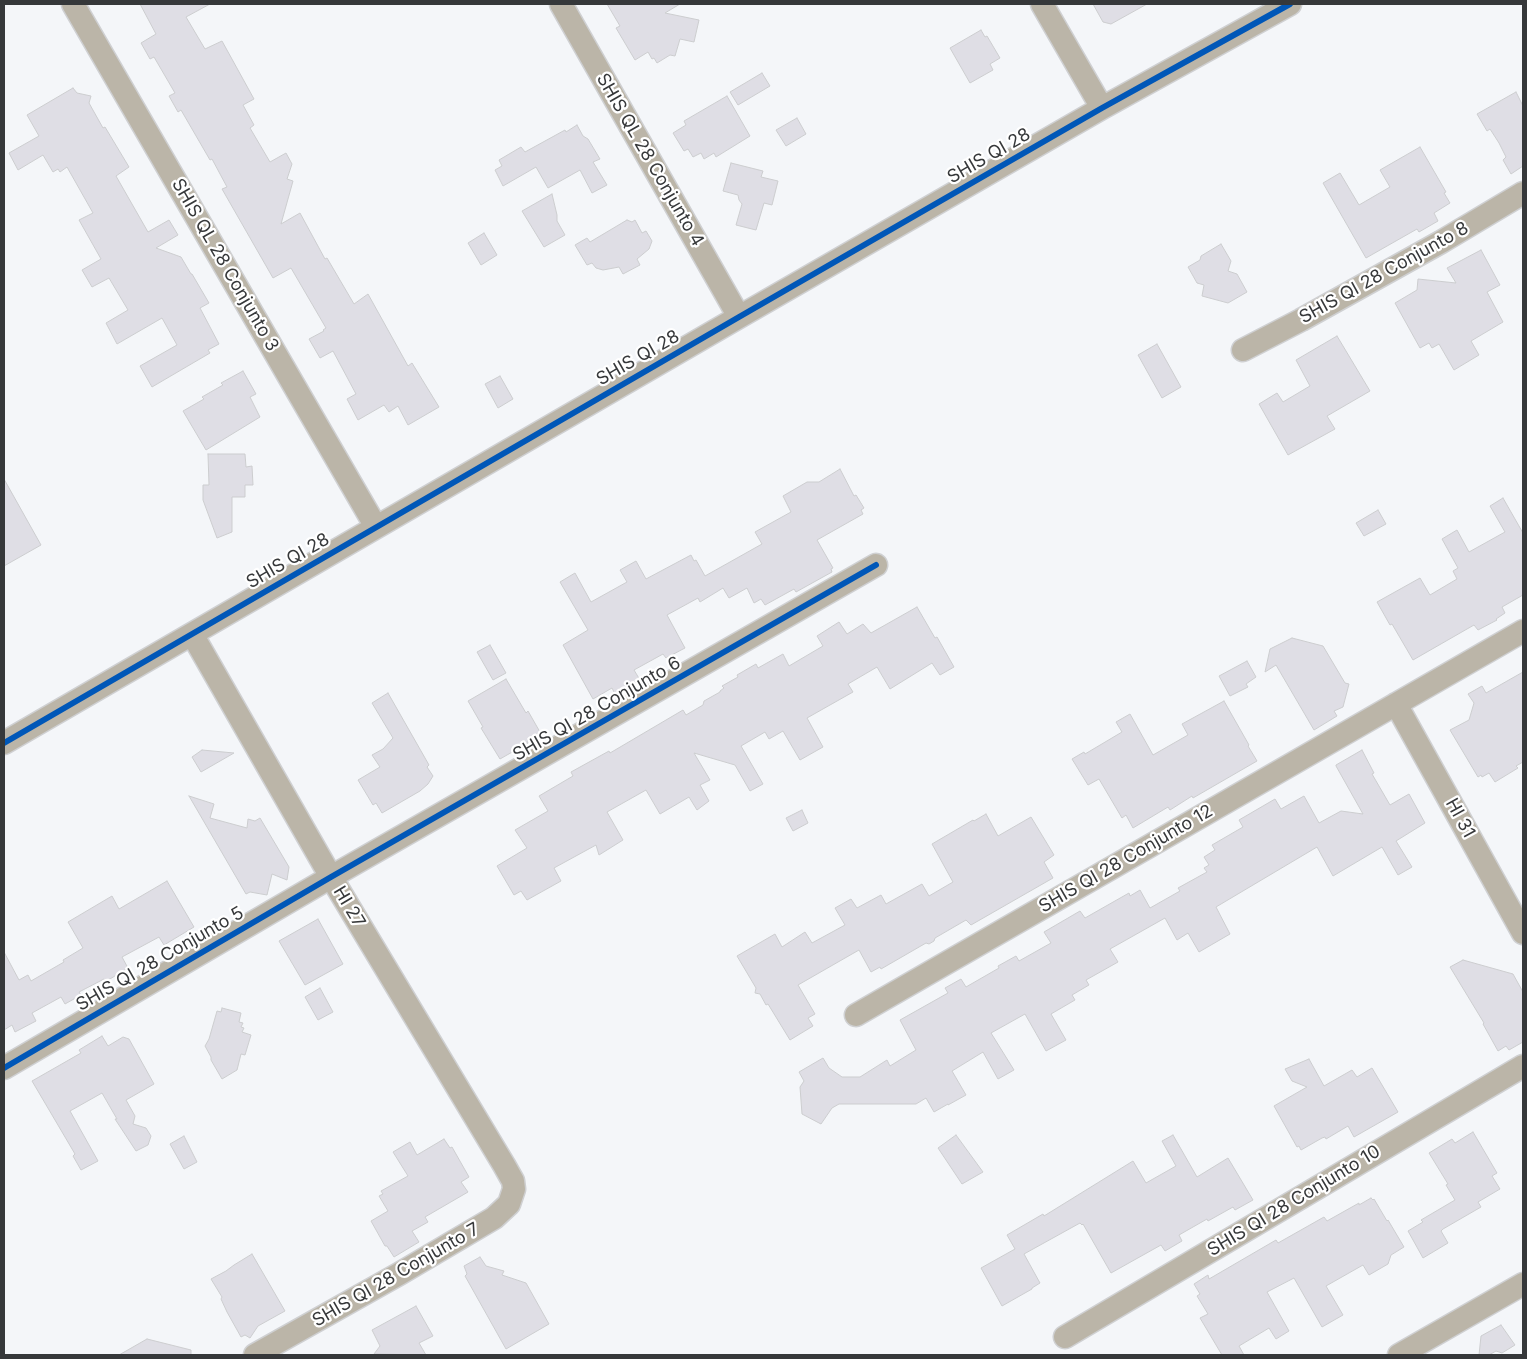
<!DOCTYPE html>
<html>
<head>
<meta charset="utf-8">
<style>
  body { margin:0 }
  #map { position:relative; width:1527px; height:1359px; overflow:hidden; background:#f4f6f9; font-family:Inter,sans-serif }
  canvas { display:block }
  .frame { position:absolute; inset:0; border:5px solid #36383a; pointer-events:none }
</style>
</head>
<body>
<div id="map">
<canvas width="1527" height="1359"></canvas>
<div class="frame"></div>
</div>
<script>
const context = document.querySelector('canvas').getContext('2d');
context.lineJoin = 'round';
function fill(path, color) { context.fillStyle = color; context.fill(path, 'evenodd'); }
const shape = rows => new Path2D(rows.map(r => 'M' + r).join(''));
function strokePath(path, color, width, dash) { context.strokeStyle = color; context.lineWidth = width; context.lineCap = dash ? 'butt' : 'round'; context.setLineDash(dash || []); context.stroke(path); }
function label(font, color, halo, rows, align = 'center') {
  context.font = font + ' Inter,sans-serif'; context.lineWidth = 4.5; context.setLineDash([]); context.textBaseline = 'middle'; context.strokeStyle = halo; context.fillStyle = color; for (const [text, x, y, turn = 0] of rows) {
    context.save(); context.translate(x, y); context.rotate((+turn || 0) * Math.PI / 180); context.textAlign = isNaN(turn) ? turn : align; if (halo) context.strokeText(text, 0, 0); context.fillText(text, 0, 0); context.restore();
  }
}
const building = shape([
  [140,4,210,4,186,17,205,49,222,41,254,99,243,105,254,125,250,128,270,162,286,153,292,164,287,179,293,181,281,224,300,213,325,259,327,258,354,304,368,294,408,366,412,363,439,407,408,425,398,406,389,412,384,405,358,420,347,399,356,394,333,351,320,358,309,339,324,331,323,330,326,328,291,268,273,278,222,189,227,187,212,159,210,160,181,110,178,112,169,96,175,93,154,57,150,59,141,43,156,34,140,4],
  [607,4,680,4,665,13,699,20,694,42,680,39,675,56,670,55,657,63,654,58,652,59,648,52,635,60,616,28,620,26,607,4],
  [1093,4,1147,4,1111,24,1103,22,1093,4],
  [981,30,985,37,987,36,1000,58,990,64,993,70,970,83,950,48,981,30],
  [762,73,770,86,738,105,730,92,762,73],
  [73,88,77,93,91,96,89,103,103,128,105,127,129,167,116,176,148,232,169,220,178,235,156,248,181,257,191,274,192,274,209,303,200,308,219,344,208,350,210,353,152,387,140,366,177,345,162,318,117,344,106,323,128,310,109,278,92,287,82,270,101,259,79,220,93,213,67,167,60,172,58,169,53,172,43,155,18,170,9,153,39,136,27,115,73,88],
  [1516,92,1523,106,1523,166,1511,174,1503,160,1506,157,1499,143,1490,129,1487,131,1477,114,1516,92],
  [727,96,750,136,716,157,714,153,704,159,701,153,693,157,688,149,684,151,673,133,686,125,684,121,727,96],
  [797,118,806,134,786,146,776,130,797,118],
  [577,125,583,136,588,139,600,159,593,162,607,185,592,193,580,170,548,188,536,167,503,186,495,170,502,166,499,160,521,147,525,152,565,130,566,132,577,125],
  [1420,147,1446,192,1444,193,1450,203,1434,213,1438,221,1419,232,1417,229,1366,258,1323,183,1340,173,1359,205,1390,187,1380,170,1420,147],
  [731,163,763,171,761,177,778,181,772,205,764,203,756,230,736,225,742,204,739,200,738,195,723,191,731,163],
  [552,194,557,215,557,221,565,235,544,247,522,211,552,194],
  [627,220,632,222,635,220,642,233,646,231,652,241,649,249,637,259,640,265,623,274,619,267,603,270,596,268,592,263,587,265,575,245,587,238,590,242,627,220],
  [484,233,497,255,481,265,468,243,484,233],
  [1221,244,1231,261,1228,271,1237,274,1247,292,1228,303,1202,296,1204,285,1197,283,1188,267,1200,260,1201,256,1221,244],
  [1481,250,1500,285,1487,292,1503,322,1471,341,1479,355,1454,370,1439,344,1432,348,1429,343,1420,348,1395,303,1417,290,1418,279,1456,283,1447,268,1481,250],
  [1337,336,1370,391,1327,416,1335,429,1288,455,1259,404,1277,393,1283,402,1310,386,1296,360,1337,336],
  [1157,344,1181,387,1162,398,1138,355,1157,344],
  [243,371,256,394,250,397,260,417,206,450,183,411,204,399,202,397,223,385,221,383,243,371],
  [500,376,513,399,498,408,485,384,500,376],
  [208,454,245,454,246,467,252,466,253,485,245,485,245,497,232,497,232,532,217,538,203,500,203,485,209,485,208,454],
  [840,469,854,496,856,495,864,508,861,510,863,514,817,540,833,568,831,569,832,572,796,592,794,589,765,605,761,599,754,603,747,588,729,598,723,588,700,602,698,598,667,615,685,648,666,658,663,654,634,670,640,680,615,694,612,688,593,699,563,645,588,630,560,582,575,573,591,602,627,582,620,570,636,561,646,579,691,555,694,561,696,560,705,576,762,544,755,532,791,512,783,496,807,482,819,482,840,469],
  [4,479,41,545,4,566,4,479],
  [1503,498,1523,533,1523,595,1502,607,1505,613,1496,619,1497,620,1478,630,1474,625,1413,660,1392,624,1390,625,1377,602,1420,578,1430,595,1457,579,1453,571,1458,568,1442,539,1457,530,1469,552,1505,532,1490,506,1503,498],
  [1378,510,1386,524,1364,536,1356,523,1378,510],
  [917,607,935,638,937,637,954,667,940,675,932,663,890,689,877,667,848,684,853,692,807,718,823,747,800,760,783,731,769,739,765,732,741,746,763,784,750,791,735,765,694,753,710,780,700,785,709,801,697,810,689,797,660,814,646,790,607,812,623,840,599,855,596,845,554,868,561,881,527,900,521,891,514,895,497,866,527,848,515,830,548,811,539,796,573,776,571,772,609,751,610,753,683,710,686,715,703,705,704,701,720,692,720,691,724,688,722,686,738,677,737,675,756,664,758,668,783,654,789,666,823,646,817,636,839,622,847,634,863,624,871,633,917,607],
  [1292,638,1323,646,1345,683,1349,684,1343,707,1334,711,1337,716,1314,730,1276,665,1265,672,1270,649,1292,638],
  [490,645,506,673,493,680,477,652,490,645],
  [1247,661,1256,677,1246,684,1248,687,1230,696,1219,676,1247,661],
  [1523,672,1523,762,1516,766,1518,768,1495,782,1489,773,1482,777,1481,775,1478,777,1450,730,1469,720,1474,703,1468,694,1482,686,1486,693,1523,672],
  [506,679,526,713,528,711,540,732,535,735,536,736,527,741,528,743,500,759,481,728,483,727,468,701,506,679],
  [388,693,429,765,427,767,433,776,428,784,420,791,382,813,376,803,373,805,358,780,380,767,372,755,383,749,393,738,372,703,388,693],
  [1224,701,1249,745,1248,746,1257,761,1193,798,1192,796,1170,810,1168,807,1133,828,1126,815,1122,818,1099,779,1088,785,1072,759,1084,752,1085,754,1122,732,1116,722,1130,714,1153,755,1188,735,1182,724,1224,701],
  [202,750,234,753,201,772,192,757,202,750],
  [1362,750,1374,773,1372,774,1390,805,1409,794,1425,823,1396,841,1412,867,1398,875,1382,847,1333,876,1317,847,1216,907,1230,934,1199,952,1188,933,1177,940,1165,918,1110,949,1118,962,1086,980,1089,985,1072,995,1075,1000,1051,1014,1066,1040,1046,1051,1025,1014,991,1033,1014,1070,998,1079,983,1052,952,1071,966,1095,948,1105,948,1104,934,1112,926,1098,916,1104,839,1104,832,1108,821,1124,802,1114,800,1087,804,1081,799,1072,823,1058,829,1068,842,1077,860,1077,887,1060,890,1066,916,1050,900,1020,948,993,945,988,961,979,966,987,999,968,998,966,1016,956,1019,961,1051,943,1044,932,1080,911,1085,918,1129,893,1130,896,1140,890,1150,908,1180,891,1178,888,1207,872,1204,868,1209,865,1204,857,1215,850,1212,845,1243,827,1239,820,1275,799,1281,809,1304,796,1319,823,1341,811,1363,814,1336,766,1336,765,1362,750],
  [189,796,214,804,210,818,247,828,248,819,255,821,260,818,289,867,287,880,272,874,267,895,250,892,246,894,189,796],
  [802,810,808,823,793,831,786,818,802,810],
  [986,814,998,836,1031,817,1054,855,1044,862,1053,878,971,925,966,920,935,938,934,941,929,944,926,943,881,969,880,967,871,972,859,950,798,985,815,1014,808,1018,813,1026,790,1040,768,1004,766,1005,760,994,755,993,756,988,737,956,775,934,782,947,805,932,812,943,845,925,835,908,851,899,857,908,881,895,886,904,922,884,929,896,953,882,932,844,973,820,974,821,986,814],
  [167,881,194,927,164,945,159,937,122,957,128,968,105,982,104,979,79,992,81,995,65,1004,61,997,32,1013,36,1021,15,1032,12,1025,4,1030,4,952,19,980,28,975,31,981,64,962,63,960,83,948,68,922,112,896,119,909,167,881],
  [318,919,343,964,305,985,279,941,318,919],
  [1463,960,1513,974,1523,992,1523,1042,1509,1050,1506,1046,1498,1051,1483,1024,1484,1023,1450,967,1463,960],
  [320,988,333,1012,318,1020,305,997,320,988],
  [222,1008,241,1013,239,1022,243,1023,241,1027,244,1028,242,1032,251,1035,245,1055,241,1054,237,1070,222,1079,211,1060,211,1057,205,1046,209,1039,217,1011,221,1012,222,1008],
  [102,1036,108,1046,123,1037,129,1039,154,1084,126,1100,135,1116,133,1124,146,1128,151,1136,148,1145,136,1151,115,1119,117,1119,102,1093,70,1111,98,1161,81,1170,73,1156,75,1154,32,1081,81,1053,79,1050,102,1036],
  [1309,1059,1324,1086,1352,1070,1357,1077,1372,1068,1398,1112,1354,1137,1348,1126,1326,1139,1325,1137,1322,1138,1301,1150,1299,1146,1297,1147,1274,1106,1307,1087,1292,1081,1285,1069,1309,1059],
  [1473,1132,1497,1173,1492,1176,1500,1189,1478,1202,1481,1207,1443,1229,1441,1231,1448,1243,1423,1258,1408,1231,1423,1222,1421,1220,1455,1200,1446,1185,1448,1184,1429,1153,1452,1139,1455,1143,1473,1132],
  [956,1135,983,1172,962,1184,938,1148,956,1135],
  [1173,1135,1197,1177,1228,1158,1253,1200,1235,1210,1233,1207,1208,1221,1207,1219,1179,1235,1182,1241,1165,1251,1161,1245,1111,1273,1083,1224,1082,1225,1080,1223,1024,1254,1040,1283,1032,1288,1032,1289,1002,1306,981,1268,1015,1249,1007,1235,1043,1214,1044,1216,1133,1161,1146,1183,1176,1166,1162,1141,1173,1135],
  [184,1136,197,1162,184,1169,170,1144,184,1136],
  [444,1139,450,1148,452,1147,469,1177,461,1182,468,1192,425,1217,428,1222,412,1231,419,1242,394,1257,387,1246,385,1246,371,1221,388,1211,379,1196,383,1194,381,1191,408,1176,393,1152,410,1142,417,1155,444,1139],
  [1371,1198,1373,1200,1374,1199,1387,1221,1388,1220,1404,1247,1391,1255,1388,1264,1369,1275,1363,1265,1326,1286,1343,1315,1322,1327,1294,1278,1267,1292,1289,1331,1276,1339,1269,1328,1239,1346,1244,1355,1222,1355,1200,1318,1208,1314,1197,1296,1200,1294,1194,1284,1208,1275,1209,1279,1276,1240,1278,1243,1324,1217,1327,1221,1359,1203,1359,1205,1371,1198],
  [252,1254,285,1311,258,1326,250,1338,245,1335,241,1337,227,1312,221,1299,222,1297,211,1279,226,1271,234,1265,252,1254],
  [480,1257,486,1266,504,1271,502,1275,526,1283,549,1324,506,1349,465,1276,467,1274,464,1266,480,1257],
  [416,1306,433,1336,419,1343,426,1355,374,1354,380,1346,372,1330,416,1306],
  [1501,1325,1515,1345,1502,1353,1496,1351,1489,1355,1479,1355,1481,1336,1501,1325],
  [147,1339,191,1350,191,1355,119,1355,147,1339]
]);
fill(building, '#dfdee5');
strokePath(building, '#cccdcf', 1);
const minor = shape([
  [73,4,376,527],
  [561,4,739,317],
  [1042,4,1102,108],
  [1243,350,1301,320,1441,242,1523,193],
  [192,634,331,877,504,1165,513,1181,514,1189,509,1204,494,1218,399,1274,255,1355],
  [1396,704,1523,933],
  [4,743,739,317,1102,108,1290,4],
  [856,1015,1523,631],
  [4,1068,331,877,876,565],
  [1065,1337,1523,1066],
  [1399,1355,1523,1284]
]);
strokePath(minor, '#cfd0d2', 25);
strokePath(minor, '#bbb5a8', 22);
strokePath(shape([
  [4,743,739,317,1102,108,1290,4],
  [4,1068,331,877,876,565]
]), '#0057b8', 6);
label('18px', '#36383a', '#fff', [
  ["SHIS QI 28",989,156,-30],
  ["SHIS QL 28 Conjunto 4",650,160,60],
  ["SHIS QL 28 Conjunto 3",225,265,60],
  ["SHIS QI 28 Conjunto 8",1384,273,-29],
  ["SHIS QI 28",638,358,-30],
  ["SHIS QI 28",288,561,-30],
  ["SHIS QI 28 Conjunto 6",597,709,-30],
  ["HI 31",1460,818,61],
  ["SHIS QI 28 Conjunto 12",1126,859,-30],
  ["HI 27",349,907,59],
  ["SHIS QI 28 Conjunto 5",160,959,-30],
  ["SHIS QI 28 Conjunto 10",1294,1201,-31],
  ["SHIS QI 28 Conjunto 7",396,1275,-30]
]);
</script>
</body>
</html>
